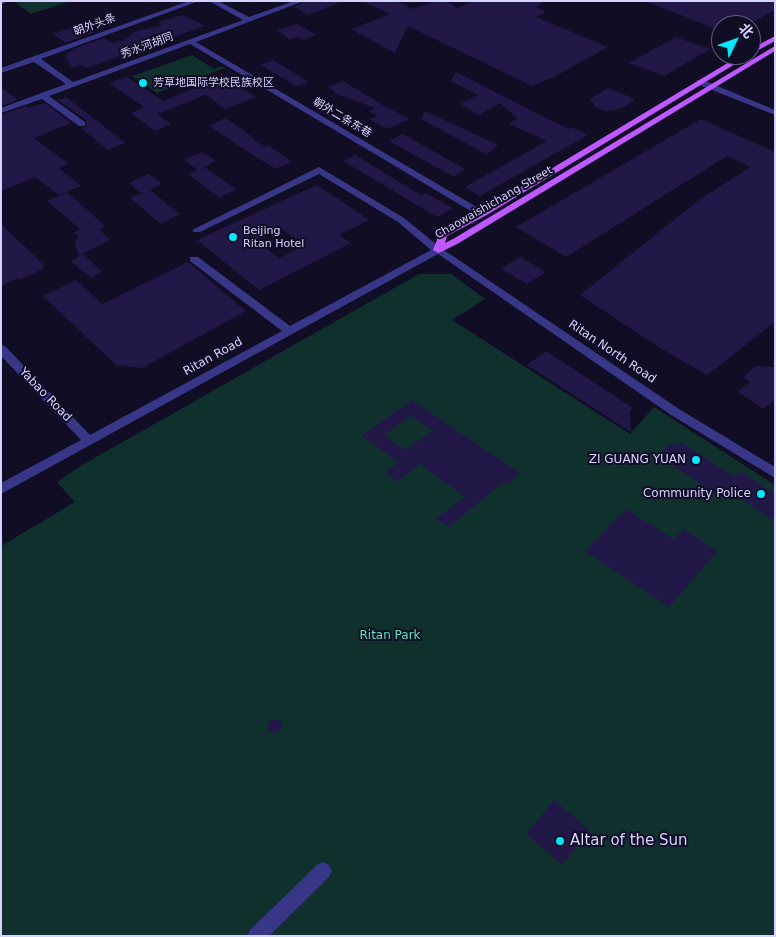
<!DOCTYPE html>
<html>
<head>
<meta charset="utf-8">
<style>
  body { margin:0 }
  #map { position:relative; width:776px; height:937px; overflow:hidden; background:#110d25; font-family:"DejaVu Sans","Noto Sans SC",sans-serif }
  canvas { display:block }
  .frame { position:absolute; inset:0; border:2px solid #d6d2ff; pointer-events:none }
  .north { position:absolute; left:711px; top:15px; width:50px; height:50px; box-sizing:border-box; background:#110d25; border:1px solid #605c7c; border-radius:50%; rotate:48deg; font-size:14px; font-weight:700; line-height:20px; text-align:center; color:#d6d2ff }
  .north::after { content:''; display:block; margin:auto; width:18px; height:22px; background:#00e9fd; clip-path:polygon(50% 0,100% 100%,50% 72%,0 100%) }
</style>
</head>
<body>
<div id="map">
<canvas width="776" height="937"></canvas>
<div class="frame"></div>
<div class="north">北</div>
</div>
<script>
const context = document.querySelector('canvas').getContext('2d');
context.lineJoin = 'round';
function fill(path, color) { context.fillStyle = color; context.fill(path, 'evenodd'); }
const shape = rows => new Path2D(rows.map(r => 'M' + r).join(''));
function strokePath(path, color, width, dash) { context.strokeStyle = color; context.lineWidth = width; context.lineCap = dash ? 'butt' : 'round'; context.setLineDash(dash || []); context.stroke(path); }
function label(font, color, halo, rows, align = 'center') {
  context.font = font + ' "DejaVu Sans","Noto Sans SC",sans-serif'; context.lineWidth = 4; context.setLineDash([]); context.textBaseline = 'middle'; context.strokeStyle = halo; context.fillStyle = color; for (const [text, x, y, turn = 0] of rows) {
    context.save(); context.translate(x, y); context.rotate((+turn || 0) * Math.PI / 180); context.textAlign = isNaN(turn) ? turn : align; if (halo) context.strokeText(text, 0, 0); context.fillText(text, 0, 0); context.restore();
  }
}
fill(shape([
  [23,1,71,1,31,14,16,3],
  [192,55,214,69,222,66,225,68,157,93,132,76],
  [419,274,451,274,485,299,452,320,630,434,654,407,775,485,775,936,1,936,1,546,75,502,57,482,82,465]
]), '#10302e');
fill(shape([
  [306,1,340,1,340,2,308,15,294,7],
  [362,1,396,1,412,9,438,1,446,1,457,8,474,1,544,1,536,7,546,12,536,17,608,47,554,77,532,86,408,26,395,53,351,29,391,14],
  [645,1,775,1,775,10,747,25,721,25,721,31],
  [183,15,205,26,87,68,79,65,72,68,65,56,75,48,104,38,112,43,124,40,136,31,162,26,158,22],
  [83,24,95,32,66,43,53,34],
  [297,24,316,35,304,40,298,37,290,40,277,30],
  [676,37,710,49,664,76,629,63],
  [273,60,309,82,296,86,261,65],
  [456,72,544,117,569,129,572,127,588,135,480,196,465,187,547,141,509,124,517,118,500,103,479,115,460,104,478,95,451,81],
  [127,77,163,101,223,77,256,97,225,109,206,95,157,114,171,124,155,131,131,113,144,107,109,83],
  [343,81,381,104,410,119,387,129,369,119,377,116,369,111,375,108,334,93,336,92,328,87],
  [1,87,18,100,1,106],
  [608,88,635,99,623,108,613,110,605,111,595,107,590,99],
  [66,97,114,134,125,143,108,150,81,128,86,127,86,120,58,100],
  [41,104,46,104,71,123,34,138,69,164,59,168,81,186,59,195,35,177,1,191,1,115,26,106,28,108],
  [425,111,498,145,486,154,421,119],
  [225,118,242,129,264,147,268,145,292,162,275,169,209,126],
  [701,119,775,152,775,322,707,375,660,348,580,295,700,199,751,167,727,156,566,257,516,227],
  [403,134,465,169,454,177,389,141],
  [202,152,216,161,204,167,236,189,220,198,188,174,197,170,184,160],
  [355,155,421,195,426,193,453,208,437,217,343,161],
  [149,174,162,184,150,190,180,214,161,224,130,198,141,193,129,183],
  [317,185,369,220,339,235,351,243,259,290,197,240],
  [281,229,305,245,279,258,256,241],
  [67,192,105,226,99,229,110,240,78,256,75,241,79,237,74,232,80,229,47,201],
  [1,224,43,264,43,269,20,280,18,278,1,286],
  [83,254,102,272,91,278,71,261],
  [520,257,546,272,527,284,501,269],
  [188,262,246,311,142,368,116,365,43,296,76,280,102,304],
  [546,351,633,408,630,412,631,432,527,365],
  [756,366,775,367,775,400,763,409,738,392,750,382,743,377],
  [412,400,520,473,509,484,505,481,449,527,435,519,465,497,420,464,397,482,385,472,399,462,361,436],
  [411,416,433,431,405,450,384,435],
  [681,442,734,477,741,472,775,494,775,521,725,489,718,495,658,456,668,446,674,443,678,445],
  [626,509,673,539,683,529,718,551,669,607,585,551],
  '268 726a7 7 0 1 1 14 0a7 7 0 1 1-14 0Z',
  [554,800,590,830,562,865,526,834]
]), '#211847');
fill(shape([
  [1,1,8,1,1,5,1,1],
  [189,1,199,1,41,59,73,82,243,20,209,1,218,1,249,17,294,1,304,1,196,42,485,212,485,216,479,216,190,44,49,96,85,122,85,126,79,126,42,99,1,113,1,108,66,84,34,62,1,73,1,68,189,1],
  [697,80,703,80,775,110,775,115,697,84,697,80],
  [319,167,404,218,441,248,679,409,775,467,775,478,671,415,438,254,1,494,1,483,81,440,1,356,1,345,5,346,90,435,282,331,190,261,190,257,198,257,290,326,431,250,398,222,319,174,200,232,194,232,192,230,319,167],
  [323,862,329,865,332,871,329,877,269,936,247,936,250,930,317,865,323,862]
]), '#373687');
fill(shape([
  [775,36,775,41,751,54,751,49,775,36],
  [775,46,775,51,459,243,441,252,438,253,433,250,440,232,479,212,741,55,750,55,485,216,447,236,445,243,453,239,775,46]
]), '#bd59ff');
for (const [x, y, r, color] of [
  [143,83,5,"#00e9fd"],
  [233,237,5,"#00e9fd"],
  [696,460,5,"#00e9fd"],
  [761,494,5,"#00e9fd"],
  [560,841,5,"#00e9fd"]
]) { const dot = new Path2D(); dot.arc(x, y, r, 0, 2 * Math.PI); context.fillStyle = color; context.fill(dot); strokePath(dot, '#110d25', 2); }
label('11px', '#d6d2ff', '#110d25', [
  ["朝外头条",95,25,-20],
  ["秀水河胡同",147,46,-20],
  ["朝外二条东巷",342,118,31],
  ["Chaowaishichang Street",494,203,-30]
]);
label('11px', '#d6d2ff', '#110d25', [
  ["芳草地国际学校民族校区",153,83],
  ["Beijing",243,231],
  ["Ritan Hotel",243,244]
], 'left');
label('12px', '#d6d2ff', '#110d25', [
  ["Ritan North Road",612,352,34],
  ["Ritan Road",213,357,-29],
  ["Yabao Road",45,395,46]
]);
label('12px', '#d6d2ff', '#110d25', [
  ["ZI GUANG YUAN",686,460],
  ["Community Police",751,494]
], 'right');
label('12px', '#57e6bf', '#110d25', [
  ["Ritan Park",390,636]
]);
label('15px', '#d6d2ff', '#110d25', [
  ["Altar of the Sun",570,841]
], 'left');
</script>
</body>
</html>
